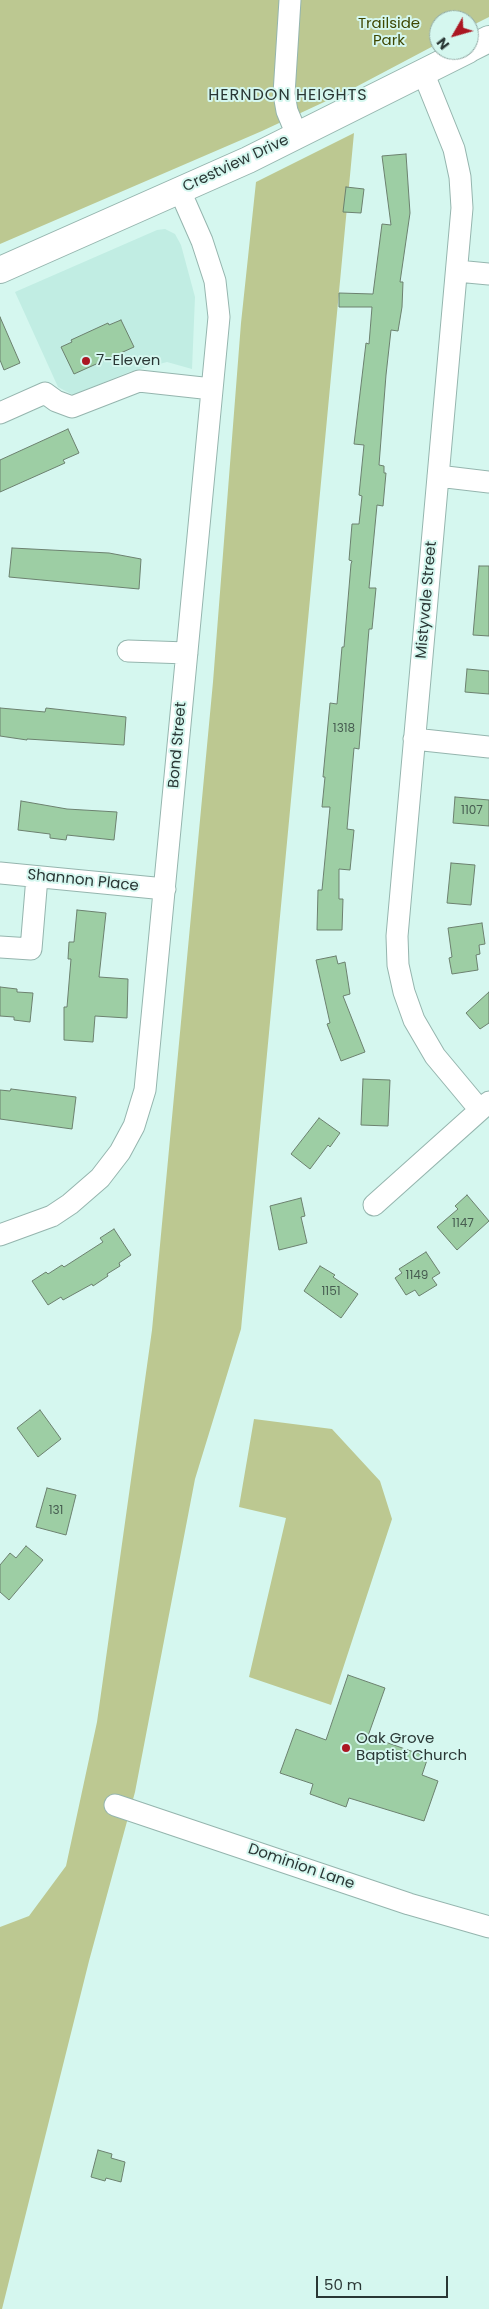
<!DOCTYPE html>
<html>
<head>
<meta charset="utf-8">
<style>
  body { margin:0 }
  #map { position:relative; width:489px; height:2309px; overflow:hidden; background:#d5f7ef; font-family:Poppins,sans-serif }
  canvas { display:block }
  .north { position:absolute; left:429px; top:10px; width:50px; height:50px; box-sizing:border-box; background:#d5f7ef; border:1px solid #91aaa5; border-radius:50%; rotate:232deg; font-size:14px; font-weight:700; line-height:20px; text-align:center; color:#2a3735 }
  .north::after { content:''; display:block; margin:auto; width:18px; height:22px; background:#ab1722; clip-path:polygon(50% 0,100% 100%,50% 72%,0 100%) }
  .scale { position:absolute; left:316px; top:2276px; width:132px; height:22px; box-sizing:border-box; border:2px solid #2a3735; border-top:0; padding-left:6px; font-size:15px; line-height:18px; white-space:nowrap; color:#2a3735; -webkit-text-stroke:4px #d5f7ef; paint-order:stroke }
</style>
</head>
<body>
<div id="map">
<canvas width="489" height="2309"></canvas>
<div class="north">N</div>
<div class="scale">50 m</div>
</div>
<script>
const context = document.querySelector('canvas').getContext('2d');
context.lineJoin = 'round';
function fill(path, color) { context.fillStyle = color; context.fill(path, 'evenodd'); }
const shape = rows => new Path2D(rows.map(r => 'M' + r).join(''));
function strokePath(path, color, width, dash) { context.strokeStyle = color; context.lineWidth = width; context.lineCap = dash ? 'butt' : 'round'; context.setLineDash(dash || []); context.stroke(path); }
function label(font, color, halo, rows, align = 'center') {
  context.font = font + ' Poppins,sans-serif'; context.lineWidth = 4; context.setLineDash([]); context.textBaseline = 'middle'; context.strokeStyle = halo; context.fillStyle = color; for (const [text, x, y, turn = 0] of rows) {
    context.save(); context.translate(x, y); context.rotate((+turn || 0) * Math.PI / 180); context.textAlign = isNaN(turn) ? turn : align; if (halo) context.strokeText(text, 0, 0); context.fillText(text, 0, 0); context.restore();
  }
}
fill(shape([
  [165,229,175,234,181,245,195,297,192,369,167,362,129,372,73,395,58,387,15,292,157,230]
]), '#c1ede3');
fill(shape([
  [0,0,489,0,489,17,469,27,469,20,439,20,439,43,352,89,262,131,0,244],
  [354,133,241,1329,195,1479,135,1792,89,1961,2,2309,0,2309,0,1927,29,1916,66,1866,97,1722,152,1330,213,682,241,323,256,182],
  [254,1419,332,1429,380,1481,392,1519,331,1705,249,1677,286,1518,239,1507]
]), '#bcc891');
const building = shape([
  [406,154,410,213,400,282,403,282,402,307,398,331,391,330,386,375,379,465,384,466,384,473,386,473,383,506,377,505,369,588,376,588,372,629,369,629,359,749,354,748,347,829,354,830,350,870,339,869,339,899,343,899,342,930,317,930,318,890,322,890,330,807,322,807,325,777,323,777,330,703,337,704,342,647,344,647,351,564,352,561,349,560,352,524,359,524,362,496,359,495,364,445,354,444,366,343,369,344,372,307,339,307,339,293,373,294,382,224,391,225,382,156,406,154],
  [346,187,364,189,361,213,343,212,346,187],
  [0,317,20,363,4,370,0,360,0,317],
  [121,320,134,347,74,374,61,347,72,342,71,340,108,323,109,325,121,320],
  [68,429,79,453,63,460,65,463,0,492,0,460,68,429],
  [12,548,109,553,141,559,139,589,9,577,12,548],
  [479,566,489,566,489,636,473,635,479,566],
  [467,669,489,671,489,694,465,692,467,669],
  [0,708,45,712,46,708,126,717,124,745,27,739,27,740,0,736,0,708],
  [455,797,489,800,489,826,453,823,455,797],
  [21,801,67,809,117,812,114,840,67,835,66,840,50,838,50,834,18,830,21,801],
  [451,863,475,865,471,905,447,903,451,863],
  [77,910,106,913,99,977,128,979,127,1018,95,1016,93,1042,64,1040,64,1007,67,1007,71,959,68,959,69,942,74,942,77,910],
  [482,923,485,944,479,945,480,954,476,955,478,970,452,974,449,958,452,957,448,928,482,923],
  [336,956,338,964,345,962,350,994,343,996,365,1052,341,1061,327,1024,330,1023,316,960,336,956],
  [0,987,17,989,17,992,33,993,30,1022,14,1020,14,1017,0,1016,0,987],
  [489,992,489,1023,480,1029,466,1013,489,992],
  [363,1079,390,1080,388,1126,361,1125,363,1079],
  [11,1089,76,1097,72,1129,0,1119,0,1090,10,1091,11,1089],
  [319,1118,340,1133,330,1147,328,1145,310,1169,291,1154,319,1118],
  [467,1195,489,1221,457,1250,437,1227,458,1209,455,1206,467,1195],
  [301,1198,305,1216,301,1217,307,1243,279,1250,270,1206,301,1198],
  [114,1229,131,1255,119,1263,120,1266,107,1274,108,1276,93,1286,92,1284,63,1300,61,1297,48,1305,32,1281,46,1272,48,1274,62,1265,64,1267,103,1242,100,1238,114,1229],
  [426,1252,440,1273,432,1278,437,1285,419,1296,415,1290,406,1295,395,1278,402,1273,399,1269,426,1252],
  [320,1266,335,1275,333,1277,358,1294,341,1318,304,1291,320,1266],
  [40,1410,61,1439,38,1457,17,1428,40,1410],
  [47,1488,76,1495,66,1535,36,1527,47,1488],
  [26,1546,43,1560,9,1600,0,1592,0,1565,10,1553,16,1558,26,1546],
  [348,1675,385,1688,368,1736,428,1757,422,1775,438,1781,424,1821,349,1798,346,1807,310,1794,313,1784,280,1773,296,1729,326,1740,348,1675],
  [98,2150,112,2154,111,2158,125,2162,121,2182,106,2178,105,2181,91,2177,98,2150]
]);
fill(building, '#9dcea4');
strokePath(building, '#6c816f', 1);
const minor = shape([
  [290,0,284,94,287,111,297,135],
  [423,72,454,149,460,177,462,208,397,936,398,965,404,992,414,1020,435,1056,480,1110],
  [457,271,489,274],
  [0,413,45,393,56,401,72,407,139,381,212,389],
  [438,476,489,482],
  [128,651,187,653],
  [414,739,489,747],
  [0,873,165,889],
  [0,947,31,949,37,877],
  [374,1205,489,1102],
  [0,1235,52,1216,70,1204,100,1178,120,1152,134,1126,145,1090,219,317,215,281,202,241,180,191],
  [115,1805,409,1904,489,1927]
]);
const major = shape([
  [469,49,489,39],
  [0,270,248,160,468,50]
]);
strokePath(minor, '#95b5ae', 23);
strokePath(major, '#95b5ae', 28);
strokePath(minor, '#fff', 21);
strokePath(major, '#fff', 26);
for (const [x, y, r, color] of [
  [86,361,5,"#ab1722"],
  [346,1748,5,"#ab1722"]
]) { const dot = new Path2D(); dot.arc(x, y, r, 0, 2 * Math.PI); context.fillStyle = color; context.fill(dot); strokePath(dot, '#d5f7ef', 2); }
label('12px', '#475d51', null, [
  ["1318",344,729],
  ["1107",472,811],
  ["1147",463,1224],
  ["1149",417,1276],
  ["1151",331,1292],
  ["131",56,1511]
]);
label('15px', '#3e4702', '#d5f7ef', [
  ["Trailside",389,24],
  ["Park",389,41]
]);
label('15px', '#2a3735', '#d5f7ef', [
  ["Crestview Drive",236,164,-25],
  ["Mistyvale Street",427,600,-85],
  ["Bond Street",178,745,-85],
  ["Shannon Place",83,881,6],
  ["Dominion Lane",301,1867,19]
]);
label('15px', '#2a3735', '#d5f7ef', [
  ["7-Eleven",96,361],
  ["Oak Grove",356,1739],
  ["Baptist Church",356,1756]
], 'left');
context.letterSpacing = '1px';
label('16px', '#2a3735', '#d5f7ef', [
  ["HERNDON HEIGHTS",288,96]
]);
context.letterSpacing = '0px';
</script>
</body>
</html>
